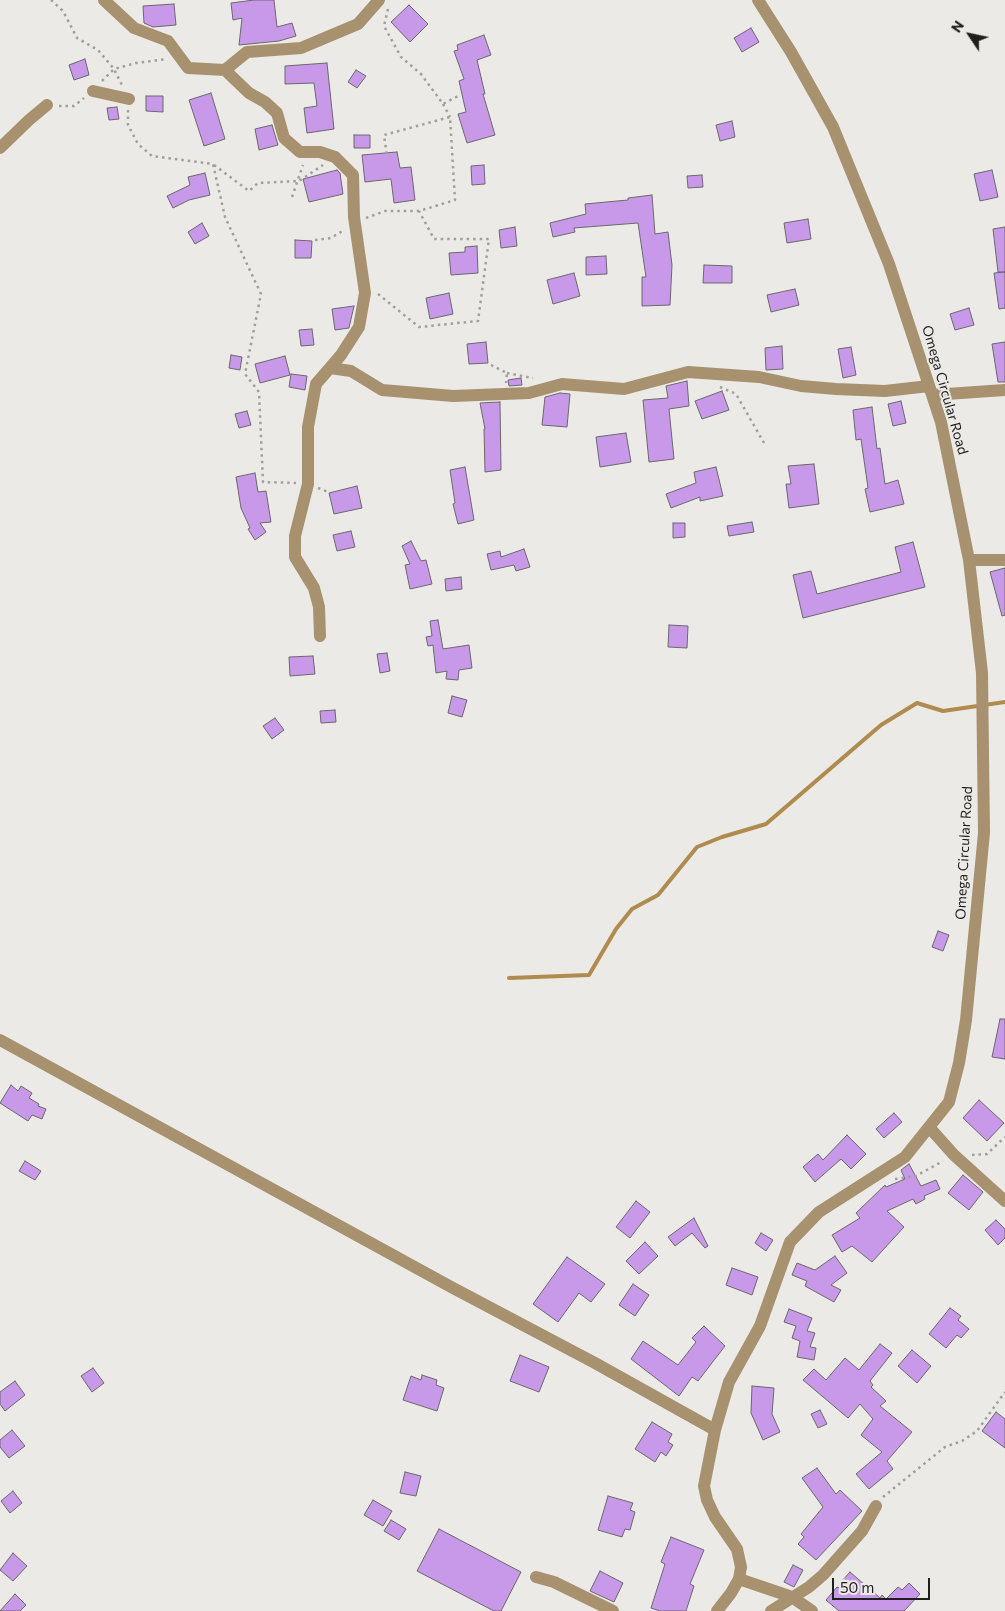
<!DOCTYPE html>
<html>
<head>
<meta charset="utf-8">
<style>
  body { margin:0 }
  #map { position:relative; width:1005px; height:1611px; overflow:hidden; background:#eceae7; font-family:Commissioner,sans-serif }
  canvas { display:block }
  .north { position:absolute; left:945px; top:10px; width:50px; height:50px; -webkit-text-stroke:4px #eceae7; paint-order:stroke; rotate:304deg; font-size:14px; font-weight:700; line-height:20px; text-align:center; color:#201f1e }
  .north::after { content:''; display:block; margin:auto; width:18px; height:22px; background:#201f1e; clip-path:polygon(50% 0,100% 100%,50% 72%,0 100%) }
  .scale { position:absolute; left:832px; top:1578px; width:98px; height:22px; box-sizing:border-box; border:2px solid #201f1e; border-top:0; padding-left:6px; font-size:15px; line-height:18px; white-space:nowrap; color:#201f1e; -webkit-text-stroke:4px #eceae7; paint-order:stroke }
</style>
</head>
<body>
<div id="map">
<canvas width="1005" height="1611"></canvas>
<div class="north">N</div>
<div class="scale">50 m</div>
</div>
<script>
const context = document.querySelector('canvas').getContext('2d');
context.lineJoin = 'round';
const shape = rows => new Path2D(rows.map(r => 'M' + r).join(''));
function strokePath(path, color, width, dash) { context.strokeStyle = color; context.lineWidth = width; context.lineCap = dash ? 'butt' : 'round'; context.setLineDash(dash || []); context.stroke(path); }
function fill(path, color) { context.fillStyle = color; context.fill(path, 'evenodd'); }
function label(font, color, halo, rows, align = 'center') {
  context.font = font + ' Commissioner,sans-serif'; context.lineWidth = 4; context.setLineDash([]); context.textBaseline = 'middle'; context.strokeStyle = halo; context.fillStyle = color; for (const [text, x, y, turn = 0] of rows) {
    context.save(); context.translate(x, y); context.rotate((+turn || 0) * Math.PI / 180); context.textAlign = isNaN(turn) ? turn : align; if (halo) context.strokeText(text, 0, 0); context.fillText(text, 0, 0); context.restore();
  }
}
strokePath(shape([
  [509,978,589,975,616,929,632,909,658,895,697,847,722,837,766,824,881,725,917,703,943,711,1005,702]
]), '#b08b4e', 4);
const building = shape([
  [254,0,274,0,277,27,292,23,296,36,279,41,239,45,242,18,233,20,231,3,254,0],
  [174,4,176,25,153,27,144,23,143,6,174,4],
  [409,5,428,24,410,42,391,22,409,5],
  [751,28,759,42,742,52,734,38,751,28],
  [484,35,491,55,477,60,485,94,483,94,495,135,467,143,458,114,466,112,459,81,464,79,454,51,458,50,457,45,484,35],
  [85,59,89,75,74,80,69,65,85,59],
  [327,63,334,129,307,133,304,108,317,106,314,83,285,84,285,66,327,63],
  [356,70,366,76,357,88,348,82,356,70],
  [211,93,225,139,204,146,189,100,211,93],
  [146,96,163,96,163,112,146,111,146,96],
  [117,107,119,119,109,120,107,108,117,107],
  [732,121,735,137,720,141,716,125,732,121],
  [272,125,278,145,259,150,255,129,272,125],
  [354,135,370,135,370,148,354,148,354,135],
  [397,152,400,168,411,167,415,200,394,203,391,179,365,182,362,155,397,152],
  [484,165,485,184,472,185,471,166,484,165],
  [337,170,340,173,343,194,309,202,303,179,337,170],
  [992,170,998,197,980,201,974,174,992,170],
  [205,173,210,195,189,200,173,208,167,196,190,185,188,177,205,173],
  [702,175,703,187,688,188,687,176,702,175],
  [652,195,655,234,668,232,672,265,670,305,642,306,642,277,646,277,638,223,574,228,575,232,553,237,550,223,586,214,585,204,628,200,628,198,652,195],
  [808,219,811,239,787,243,784,223,808,219],
  [202,223,209,236,195,244,188,232,202,223],
  [515,227,517,246,501,248,499,230,515,227],
  [1005,227,1005,272,998,272,993,229,1005,227],
  [295,240,312,241,311,258,295,258,295,240],
  [477,246,478,273,451,275,449,253,465,252,465,247,477,246],
  [606,256,607,274,586,275,586,257,606,256],
  [704,265,732,266,732,283,703,283,704,265],
  [1005,272,1005,308,999,309,994,273,1005,272],
  [574,273,580,296,553,304,547,280,574,273],
  [795,289,799,305,771,312,767,295,795,289],
  [449,293,453,314,430,319,426,298,449,293],
  [354,306,349,328,335,330,332,309,354,306],
  [969,308,974,325,955,330,950,314,969,308],
  [312,329,314,345,301,346,299,330,312,329],
  [486,342,488,363,469,364,467,344,486,342],
  [1005,342,1005,382,998,382,992,344,1005,342],
  [782,346,783,369,766,370,765,348,782,346],
  [851,347,856,375,843,378,838,349,851,347],
  [231,355,242,357,240,370,229,368,231,355],
  [285,356,290,375,260,383,255,364,285,356],
  [291,374,307,376,305,390,289,387,291,374],
  [521,378,522,385,509,386,508,380,521,378],
  [687,381,689,406,669,409,674,459,649,462,643,400,668,398,666,386,687,381],
  [722,391,729,410,702,419,695,401,722,391],
  [560,393,570,394,567,427,542,425,545,397,560,393],
  [901,401,906,423,893,426,888,404,901,401],
  [500,402,501,470,485,472,484,429,485,429,480,403,500,402],
  [872,407,877,449,880,448,885,484,898,480,904,504,870,512,865,489,868,488,861,439,856,440,853,410,872,407],
  [247,411,251,425,239,428,235,414,247,411],
  [626,433,631,462,600,467,596,437,626,433],
  [814,464,819,504,789,508,786,484,791,484,788,466,814,464],
  [465,467,474,520,458,524,453,504,455,503,450,470,465,467],
  [716,467,723,496,700,501,700,497,671,508,666,494,696,483,694,472,716,467],
  [255,473,258,492,266,491,271,522,260,523,266,532,255,540,248,529,250,528,241,508,236,477,255,473],
  [357,486,362,508,334,514,329,493,357,486],
  [752,522,754,532,729,536,727,526,752,522],
  [673,523,685,523,685,537,673,538,673,523],
  [351,531,355,547,337,551,333,535,351,531],
  [411,541,421,561,426,560,432,584,410,589,405,565,410,564,402,546,411,541],
  [913,542,925,587,803,618,793,575,811,571,817,594,901,572,895,547,913,542],
  [524,549,530,567,516,571,514,565,491,570,487,554,500,551,501,557,524,549],
  [1005,568,1005,615,1002,616,990,572,1005,568],
  [461,577,462,589,446,591,445,579,461,577],
  [438,620,443,649,469,645,472,668,459,670,458,680,446,679,447,671,436,673,433,645,428,646,426,637,432,636,430,621,438,620],
  [669,625,688,626,687,648,668,647,669,625],
  [387,653,390,671,380,673,377,654,387,653],
  [313,656,315,674,290,676,289,657,313,656],
  [452,696,467,700,462,717,448,713,452,696],
  [335,710,336,722,321,723,320,711,335,710],
  [275,718,284,730,272,739,263,726,275,718],
  [938,931,949,935,943,951,932,947,938,931],
  [1000,1019,1005,1019,1005,1059,992,1057,1000,1019],
  [11,1085,18,1091,21,1086,32,1093,29,1098,39,1104,38,1106,46,1109,42,1119,32,1115,28,1121,0,1103,11,1085],
  [979,1100,1004,1123,987,1141,963,1118,979,1100],
  [894,1113,902,1122,884,1138,876,1129,894,1113],
  [847,1135,866,1154,851,1169,841,1159,815,1182,803,1167,818,1154,823,1160,847,1135],
  [25,1161,41,1171,35,1180,19,1171,25,1161],
  [909,1164,921,1186,936,1180,940,1189,924,1196,925,1199,916,1204,913,1199,887,1211,904,1227,872,1262,852,1246,842,1252,832,1235,860,1218,856,1213,885,1185,886,1187,905,1179,901,1170,909,1164],
  [963,1175,983,1192,969,1210,948,1193,963,1175],
  [636,1201,650,1212,630,1238,616,1227,636,1201],
  [694,1218,708,1246,705,1248,692,1233,675,1246,668,1237,694,1218],
  [996,1220,1005,1229,1005,1238,998,1245,985,1230,996,1220],
  [761,1233,773,1240,766,1251,755,1243,761,1233],
  [645,1242,658,1256,639,1274,626,1261,645,1242],
  [835,1256,847,1273,831,1285,841,1290,834,1302,805,1286,807,1281,792,1275,797,1263,815,1270,835,1256],
  [567,1257,605,1284,591,1302,579,1293,558,1322,533,1304,567,1257],
  [732,1268,758,1277,752,1295,726,1285,732,1268],
  [633,1284,649,1295,635,1316,619,1305,633,1284],
  [950,1308,961,1316,958,1320,969,1329,961,1338,957,1335,946,1348,929,1334,950,1308],
  [789,1309,812,1318,807,1331,815,1333,810,1347,816,1348,814,1360,797,1357,800,1341,792,1338,796,1326,784,1322,789,1309],
  [704,1326,725,1346,698,1381,692,1377,679,1396,631,1359,643,1341,678,1365,696,1342,692,1338,704,1326],
  [880,1344,892,1353,870,1381,873,1385,871,1387,886,1401,880,1406,912,1432,887,1461,893,1469,869,1489,856,1474,882,1452,861,1435,873,1419,860,1404,848,1418,803,1380,814,1369,826,1380,845,1358,859,1370,880,1344],
  [912,1350,931,1366,917,1383,898,1366,912,1350],
  [520,1355,549,1367,539,1392,510,1381,520,1355],
  [93,1368,104,1383,92,1392,81,1376,93,1368],
  [422,1375,437,1380,436,1385,444,1388,437,1411,403,1400,411,1376,421,1380,422,1375],
  [15,1381,25,1395,5,1411,0,1404,0,1392,15,1381],
  [752,1386,774,1388,772,1414,780,1432,763,1440,751,1413,752,1386],
  [820,1410,827,1424,818,1428,811,1414,820,1410],
  [996,1412,1005,1419,1005,1448,982,1431,996,1412],
  [652,1422,672,1434,668,1442,673,1445,666,1456,661,1452,655,1462,635,1449,652,1422],
  [12,1430,25,1446,9,1458,0,1447,0,1440,12,1430],
  [817,1468,836,1494,840,1490,862,1511,816,1560,798,1544,804,1537,801,1534,823,1507,802,1478,817,1468],
  [405,1472,421,1476,416,1496,400,1493,405,1472],
  [13,1491,22,1503,10,1513,1,1501,13,1491],
  [608,1496,633,1503,630,1510,635,1512,630,1530,625,1529,622,1537,598,1530,608,1496],
  [373,1500,392,1511,383,1526,364,1515,373,1500],
  [391,1520,406,1529,399,1540,384,1531,391,1520],
  [439,1529,521,1572,501,1611,494,1611,417,1571,439,1529],
  [671,1537,704,1550,690,1584,694,1586,686,1611,660,1611,651,1608,665,1564,661,1562,671,1537],
  [13,1553,27,1566,13,1581,0,1570,13,1553],
  [793,1565,803,1570,794,1587,784,1582,793,1565],
  [600,1571,623,1583,614,1602,590,1591,600,1571],
  [850,1572,880,1598,882,1595,886,1599,898,1587,902,1590,909,1583,920,1594,904,1611,839,1611,826,1600,837,1587,853,1594,841,1582,850,1572],
  [15,1594,26,1605,20,1611,0,1611,15,1594]
]);
fill(building, '#c899e8');
strokePath(building, '#6a686b', 1);
strokePath(shape([
  [51,0,63,11,77,38,98,50,114,69,122,85],
  [388,9,384,26,401,57,421,74,443,104,458,96],
  [102,81,114,69,136,63,167,59],
  [443,104,450,117],
  [59,106,74,106,84,98],
  [128,110,128,125,138,144,152,156,213,164,225,217,261,294,245,374,259,392,263,482,296,483],
  [214,165,249,191,258,183,299,181,323,165],
  [292,197,303,165],
  [366,218,385,211,419,211,455,200,450,117,384,135,387,157],
  [315,240,331,238,344,230],
  [378,294,419,327,478,321,489,239,434,239,419,211],
  [491,365,507,373,506,383],
  [507,373,533,378],
  [720,387,736,394,764,443],
  [318,488,328,492],
  [972,1155,987,1154,1005,1137],
  [895,1179,916,1176,943,1161],
  [883,1497,945,1447,962,1441,977,1431,1005,1392]
]), '#a19f9d', 2.5, [2.5, 4]);
strokePath(shape([
  [104,0,134,28,168,41,188,68,225,70,249,93,265,102,277,113,284,138,300,152,320,152,335,157,353,175,354,217,365,293,359,327,341,355,316,384,308,427,308,484,295,536,295,557,314,588,319,607,320,636],
  [225,70,247,52,301,48,358,24,379,0],
  [93,91,129,99],
  [0,148,29,120,47,105],
  [330,368,351,371,382,390,453,396,529,393,562,384,624,389,688,372,759,377,801,386,836,389,885,391,929,386],
  [932,395,1005,390],
  [969,560,1005,560],
  [0,1040,453,1288,595,1363,715,1430],
  [929,1127,954,1155,1005,1201],
  [536,1577,554,1582,613,1611],
  [739,1579,792,1597,812,1611],
  [717,1611,731,1593,739,1579,741,1567,737,1549,715,1517,707,1500,704,1486,715,1430,729,1382,760,1326,790,1242,819,1212,905,1157,949,1102,959,1063,966,1020,984,833,982,673,969,560,941,422,889,264,833,127,791,52,758,0],
  [771,1611,809,1587,823,1575,862,1531,876,1506]
]), '#a7916f', 12);
label('14px', '#201f1e', '#eceae7', [
  ["Omega Circular Road",945,390,74],
  ["Omega Circular Road",964,853,-87]
]);
</script>
</body>
</html>
